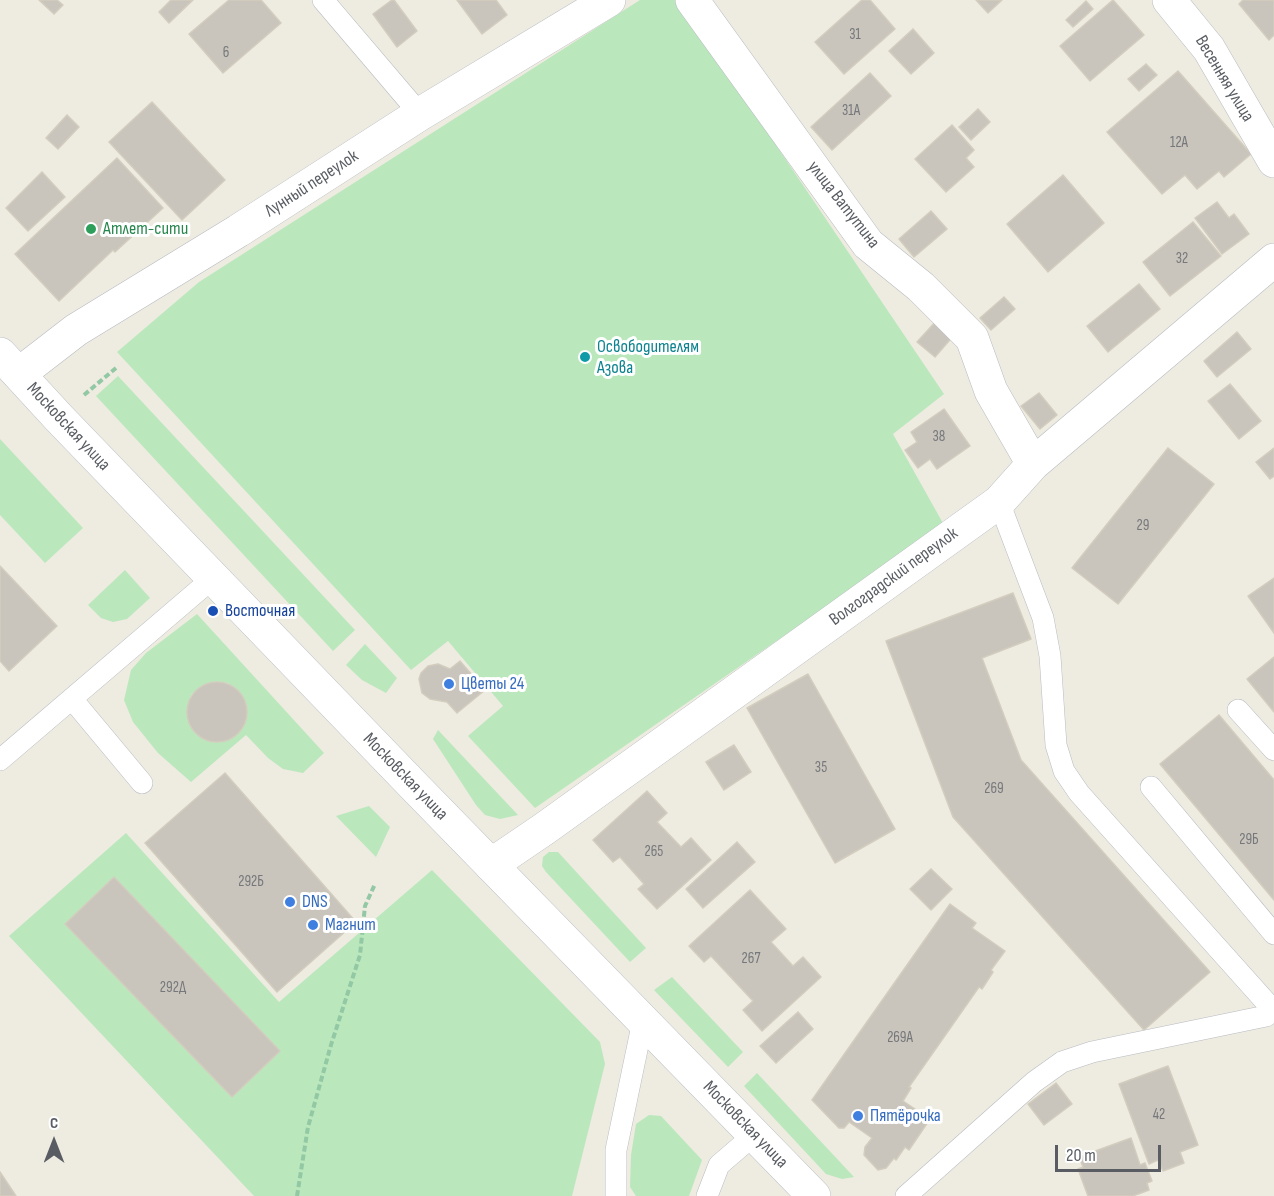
<!DOCTYPE html>
<html>
<head>
<meta charset="utf-8">
<style>
  body { margin:0 }
  #map { position:relative; width:1274px; height:1196px; overflow:hidden; background:#eeebe0; font-family:"Sofia Sans Condensed",sans-serif }
  canvas { display:block }
  .north { position:absolute; left:24px; top:1112px; width:60px; height:60px; -webkit-text-stroke:4px #fff; paint-order:stroke; rotate:0deg; font-size:16px; font-weight:700; line-height:24px; text-align:center; color:#595d63 }
  .north::after { content:''; display:block; margin:auto; width:21px; height:27px; background:#595d63; clip-path:polygon(50% 0,100% 100%,50% 72%,0 100%) }
  .scale { position:absolute; left:1055px; top:1145px; width:106px; height:27px; box-sizing:border-box; border:3px solid #595d63; border-top:0; padding-left:8px; font-size:18px; line-height:21px; white-space:nowrap; color:#595d63; -webkit-text-stroke:4px #fff; paint-order:stroke }
</style>
</head>
<body>
<div id="map">
<canvas width="1274" height="1196"></canvas>
<div class="north">С</div>
<div class="scale">20 m</div>
</div>
<script>
const context = document.querySelector('canvas').getContext('2d');
context.lineJoin = 'round';
function fill(path, color) { context.fillStyle = color; context.fill(path, 'evenodd'); }
const shape = rows => new Path2D(rows.map(r => 'M' + r).join(''));
function strokePath(path, color, width, dash) { context.strokeStyle = color; context.lineWidth = width; context.lineCap = dash ? 'butt' : 'round'; context.setLineDash(dash || []); context.stroke(path); }
function label(font, color, halo, rows, align = 'center') {
  context.font = font + ' "Sofia Sans Condensed",sans-serif'; context.lineWidth = 6; context.setLineDash([]); context.textBaseline = 'middle'; context.strokeStyle = halo; context.fillStyle = color; for (const [text, x, y, turn = 0] of rows) {
    context.save(); context.translate(x, y); context.rotate((+turn || 0) * Math.PI / 180); context.textAlign = isNaN(turn) ? turn : align; if (halo) context.strokeText(text, 0, 0); context.fillText(text, 0, 0); context.restore();
  }
}
fill(shape([
  [640,0,678,0,944,394,893,434,944,525,535,808,468,736,503,706,448,641,411,670,117,352,199,282],
  [118,376,355,630,333,651,96,396],
  [0,439,83,528,45,563,0,515],
  [125,570,150,598,127,619,113,622,101,618,88,605],
  [197,614,324,753,303,773,283,769,268,758,246,735,191,782,158,753,133,722,124,700,131,670,146,653],
  [214,682,228,683,239,691,246,703,247,716,242,729,232,738,219,742,206,740,195,733,188,721,187,708,191,695,201,686],
  [365,644,397,678,386,693,362,680,346,665],
  [438,730,518,815,500,819,485,815,476,805,433,739],
  [369,806,390,827,376,857,336,816],
  [126,833,279,1002,432,870,600,1042,605,1064,572,1196,254,1196,9,936],
  [549,852,558,852,646,948,630,962,546,872,542,866,543,857],
  [672,977,743,1052,728,1067,654,990],
  [757,1073,854,1177,842,1179,826,1174,744,1086],
  [649,1115,661,1116,702,1160,689,1196,636,1196,630,1187,631,1155,636,1124]
]), '#bae8bc');
const building = shape([
  [39,0,57,0,63,5,54,14,39,0],
  [171,0,193,0,169,23,159,12,171,0],
  [229,0,261,0,281,23,223,73,189,34,229,0],
  [392,0,394,0,417,31,397,47,373,14,392,0],
  [457,0,496,0,507,15,482,34,457,0],
  [862,0,870,0,895,29,844,74,815,42,862,0],
  [976,0,1002,0,988,13,976,0],
  [1113,0,1144,35,1090,81,1060,46,1113,0],
  [1243,0,1274,0,1274,35,1269,40,1239,4,1243,0],
  [1086,1,1093,9,1073,27,1066,20,1086,1],
  [913,29,934,53,911,74,889,51,913,29],
  [1146,64,1157,75,1139,91,1128,79,1146,64],
  [1178,71,1251,154,1224,177,1219,171,1197,189,1185,175,1162,194,1107,132,1178,71],
  [870,73,891,96,832,150,811,127,870,73],
  [152,102,225,180,182,220,109,142,152,102],
  [978,109,990,122,971,140,959,127,978,109],
  [67,115,79,127,58,149,46,138,67,115],
  [952,125,974,150,966,158,974,167,946,192,915,159,952,125],
  [117,158,163,208,115,252,113,250,59,301,15,254,117,158],
  [42,172,65,197,28,231,6,208,42,172],
  [1063,175,1104,223,1048,272,1007,224,1063,175],
  [1217,202,1229,218,1234,214,1249,234,1222,254,1195,218,1217,202],
  [931,211,947,229,914,257,899,239,931,211],
  [1193,222,1221,256,1170,296,1143,262,1193,222],
  [1139,284,1160,309,1108,352,1087,326,1139,284],
  [1004,297,1015,309,991,330,980,318,1004,297],
  [938,319,955,334,935,357,917,342,938,319],
  [1237,332,1251,349,1217,377,1204,361,1237,332],
  [1230,384,1261,421,1239,439,1208,401,1230,384],
  [1039,393,1057,415,1040,429,1021,406,1039,393],
  [944,409,970,446,937,469,930,459,918,468,905,450,917,442,911,432,944,409],
  [1168,448,1214,484,1118,604,1072,568,1168,448],
  [1274,448,1274,476,1270,479,1256,462,1274,448],
  [0,566,57,626,9,671,0,661,0,566],
  [1274,578,1274,633,1248,596,1274,578],
  [1013,593,1031,639,982,658,1021,760,1210,972,1144,1030,953,817,886,641,1013,593],
  [1274,657,1274,712,1247,679,1274,657],
  [460,661,485,690,457,713,447,702,430,699,422,693,419,679,421,673,428,666,438,664,450,669,460,661],
  [808,674,895,829,835,863,747,708,808,674],
  '187 712a30 30 0 1 1 60 0a30 30 0 1 1-60 0Z',
  [1219,715,1274,780,1274,900,1160,764,1219,715],
  [734,745,751,772,724,790,706,762,734,745],
  [225,773,356,922,277,992,145,843,225,773],
  [647,791,667,813,657,822,681,847,691,838,711,860,657,909,638,889,644,884,620,857,613,862,593,840,647,791],
  [737,842,755,862,703,908,686,889,737,842],
  [931,869,952,889,931,910,910,889,931,869],
  [114,877,280,1051,232,1097,65,924,114,877],
  [750,890,786,929,771,942,793,966,803,957,821,977,762,1031,743,1010,753,1001,711,956,704,962,689,946,750,890],
  [950,904,976,923,972,928,1005,951,991,970,993,972,982,989,979,987,909,1087,911,1088,903,1101,930,1119,909,1150,905,1147,896,1160,894,1158,886,1168,878,1170,864,1155,865,1147,872,1138,849,1122,844,1128,839,1128,812,1100,950,904],
  [798,1012,813,1029,776,1063,760,1046,798,1012],
  [1168,1066,1198,1145,1180,1152,1184,1163,1163,1171,1158,1160,1149,1164,1119,1084,1168,1066],
  [1056,1083,1072,1104,1044,1125,1028,1104,1056,1083],
  [1131,1138,1140,1165,1145,1163,1152,1181,1147,1183,1149,1190,1133,1196,1088,1196,1078,1169,1083,1167,1079,1157,1131,1138],
  [0,1172,16,1196,0,1196,0,1172]
]);
fill(building, '#c9c5bd');
strokePath(building, '#d3cdbe', 1.5);
const lane = shape([
  [323,0,420,114],
  [999,502,1043,618,1050,656,1056,745,1064,771,1079,793,1273,1010],
  [72,699,142,783],
  [1238,710,1274,750],
  [0,760,213,578],
  [1151,787,1274,934],
  [616,1196,616,1150,643,1021],
  [707,1196,719,1165,754,1135],
  [906,1196,1034,1082,1062,1062,1092,1052,1266,1016,1274,1010]
]);
const street = shape([
  [692,0,868,244,921,287,972,338,991,391,1033,464],
  [1169,0,1209,49,1274,161],
  [19,374,76,330,238,231,420,114,609,0],
  [491,865,544,829,999,502,1033,464,1274,260]
]);
const secondary = shape([
  [0,354,59,418,412,784,814,1196]
]);
strokePath(lane, '#b8bbc1', 22);
strokePath(street, '#b8bbc1', 34);
strokePath(secondary, '#b9bdc4', 34);
strokePath(shape([
  [84,395,116,368],
  [297,1196,308,1127,331,1045,360,955,365,906,375,884]
]), '#93c8a4', 4, [6, 3]);
strokePath(lane, '#fff', 21);
strokePath(street, '#fff', 33);
strokePath(secondary, '#fff', 33);
for (const [x, y, r, color] of [
  [91,229,6,"#2e9e5b"],
  [585,357,6,"#0f9aa8"],
  [213,611,6,"#1a4fb4"],
  [449,684,6,"#3f7fe0"],
  [290,902,6,"#3f7fe0"],
  [313,925,6,"#3f7fe0"],
  [858,1116,6,"#3f7fe0"]
]) { const dot = new Path2D(); dot.arc(x, y, r, 0, 2 * Math.PI); context.fillStyle = color; context.fill(dot); strokePath(dot, '#fff', 2); }
label('15px', '#75777a', null, [
  ["31",855,35],
  ["6",226,53],
  ["31А",851,111],
  ["12А",1179,143],
  ["32",1182,259],
  ["38",939,437],
  ["29",1143,526],
  ["35",821,768],
  ["269",994,789],
  ["29Б",1249,840],
  ["265",654,852],
  ["292Б",251,882],
  ["267",751,959],
  ["292Д",173,988],
  ["269А",900,1038],
  ["42",1159,1115]
]);
label('18px', '#595d63', '#fff', [
  ["Весенняя улица",1224,79,59],
  ["Лунный переулок",312,184,-33],
  ["улица Ватутина",843,205,52],
  ["Московская улица",68,427,47],
  ["Волгоградский переулок",894,577,-36],
  ["Московская улица",405,777,46],
  ["Московская улица",745,1125,46]
]);
label('18px', '#27864d', '#fff', [
  ["Атлет-сити",103,229]
], 'left');
label('18px', '#0d838f', '#fff', [
  ["Освободителям",597,347],
  ["Азова",597,368]
], 'left');
label('18px', '#164399', '#fff', [
  ["Восточная",225,611]
], 'left');
label('18px', '#366cbe', '#fff', [
  ["Цветы 24",461,684],
  ["DNS",302,902],
  ["Магнит",325,925],
  ["Пятёрочка",870,1116]
], 'left');
</script>
</body>
</html>
